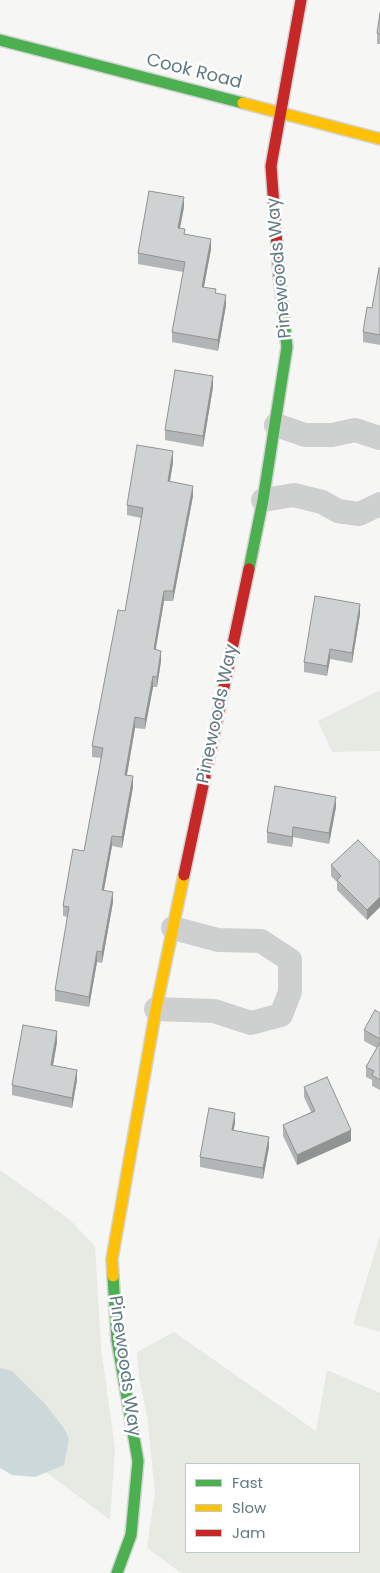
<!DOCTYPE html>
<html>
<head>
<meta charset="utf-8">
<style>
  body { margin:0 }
  #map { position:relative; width:380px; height:1573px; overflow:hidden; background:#f6f6f5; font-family:Poppins,sans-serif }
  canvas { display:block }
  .legend { position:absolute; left:185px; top:1463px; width:175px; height:90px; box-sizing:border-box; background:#fff; border:1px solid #bfcacd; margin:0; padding:6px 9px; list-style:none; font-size:15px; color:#5f7a82 }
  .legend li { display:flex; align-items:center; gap:10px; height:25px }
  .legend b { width:25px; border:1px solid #bfcacd }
</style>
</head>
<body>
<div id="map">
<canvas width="380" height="1573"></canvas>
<ul class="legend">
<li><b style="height:6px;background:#4caf50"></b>Fast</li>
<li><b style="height:6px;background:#ffc107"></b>Slow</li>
<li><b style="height:6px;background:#c62828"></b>Jam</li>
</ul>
</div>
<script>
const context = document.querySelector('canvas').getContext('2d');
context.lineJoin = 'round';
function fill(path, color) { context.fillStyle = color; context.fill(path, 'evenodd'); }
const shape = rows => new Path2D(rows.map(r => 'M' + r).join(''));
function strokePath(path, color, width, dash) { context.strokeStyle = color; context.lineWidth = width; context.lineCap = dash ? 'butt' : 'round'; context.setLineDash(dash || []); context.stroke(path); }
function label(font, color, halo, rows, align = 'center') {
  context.font = font + ' Poppins,sans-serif'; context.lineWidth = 5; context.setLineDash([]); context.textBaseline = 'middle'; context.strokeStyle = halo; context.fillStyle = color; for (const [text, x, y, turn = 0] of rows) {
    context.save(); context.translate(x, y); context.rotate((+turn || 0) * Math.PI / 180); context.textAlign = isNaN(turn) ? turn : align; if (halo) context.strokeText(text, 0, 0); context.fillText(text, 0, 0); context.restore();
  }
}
fill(shape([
  [380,690,380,751,332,752,318,721],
  [0,1170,69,1219,95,1246,101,1347,115,1449,110,1520,0,1438],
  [380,1235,380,1332,353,1324],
  [174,1332,316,1431,327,1370,380,1393,380,1573,181,1573,147,1548,155,1491,147,1416,139,1376,137,1352],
  [186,1464,359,1464,359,1552,186,1552]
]), '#e7eae3');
fill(shape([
  [0,1368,12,1371,45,1404,63,1427,69,1438,64,1465,35,1477,12,1475,0,1468]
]), '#ccd8d9');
const fast = shape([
  [0,40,243,103],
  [249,569,263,500,287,347,279,274],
  [113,1276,117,1340,138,1461,131,1535,117,1573]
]);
const slow = shape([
  [243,103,380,139],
  [113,1276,112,1259,156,1009,184,875]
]);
const jam = shape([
  [279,274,271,166,301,0],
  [184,875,249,569]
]);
strokePath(fast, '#d2d4d4', 14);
strokePath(slow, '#d2d4d4', 14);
strokePath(jam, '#d2d4d4', 14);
strokePath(shape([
  [276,425,305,435,332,435,355,430,380,438],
  [263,500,294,495,322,502,338,511,359,514,380,504],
  [156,1009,214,1011,251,1023,281,1015,290,992,290,960,261,941,218,940,173,928]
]), '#ced0d0', 24);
strokePath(fast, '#4caf50', 11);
strokePath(slow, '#ffc107', 11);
strokePath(jam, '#c62828', 11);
fill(shape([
  [380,13,380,44,377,44,377,33],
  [184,207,180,228,185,234,211,249,204,287,216,293,226,305,218,351,172,342,172,332,183,272,138,264,138,253],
  [380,268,380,345,363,342,363,332,372,308],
  [213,387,203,447,165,440,165,430],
  [173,462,170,482,193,496,173,601,164,601,155,650,161,661,157,687,153,687,145,729,135,728,127,775,133,787,122,848,112,846,104,890,113,902,102,963,97,962,89,1007,55,1001,55,990,68,917,63,916,63,906,84,851,101,758,92,757,92,746,125,611,141,518,127,515,127,505],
  [360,614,352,663,330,659,327,676,304,672,304,662],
  [336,807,329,844,293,837,292,847,267,843,267,832],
  [380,862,367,920,337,890,337,882,331,876,331,865],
  [380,1013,380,1090,372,1086,372,1080,366,1077,366,1067,377,1048,364,1041,364,1030],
  [57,1042,53,1066,77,1080,72,1108,12,1095,12,1085],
  [304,1087,351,1141,297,1165,283,1136,283,1125,311,1112,304,1097],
  [235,1123,233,1130,269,1147,263,1179,200,1167,200,1157]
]), '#b2b5b5');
fill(shape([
  [184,197,184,207,178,238,178,228],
  [211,239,211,249,202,297,202,287],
  [226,295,226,305,218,351,218,340],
  [213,376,213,387,203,447,203,436],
  [173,451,173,462,168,492,168,481],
  [193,486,193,496,173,601,173,591],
  [164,591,164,601,154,660,154,649],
  [360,604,360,614,352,663,352,653],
  [330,649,330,659,327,676,327,666],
  [161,651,161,661,157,687,157,677],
  [153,676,153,687,145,729,145,719],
  [135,717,135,728,125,785,125,775],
  [133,776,133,787,122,848,122,837],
  [336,797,336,807,329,844,329,833],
  [293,827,293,837,292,847,292,837],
  [112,836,112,846,102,900,102,890],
  [113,892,113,902,102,963,102,952],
  [380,897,380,907,367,920,367,910],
  [97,951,97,962,89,1007,89,997],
  [57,1031,57,1042,51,1076,51,1065],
  [77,1070,77,1080,72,1108,72,1098],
  [235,1113,235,1123,232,1140,232,1130],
  [351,1130,351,1141,297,1165,297,1155],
  [269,1137,269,1147,263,1179,263,1168]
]), '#919393');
const building = shape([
  [380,13,380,34,377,33,380,13],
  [149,191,184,197,178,228,185,229,184,234,211,239,202,287,216,289,215,293,226,295,218,340,172,332,185,262,138,253,149,191],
  [379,268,380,268,380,335,363,332,367,307,372,308,379,268],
  [175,370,213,376,203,436,165,430,175,370],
  [137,445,173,451,168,481,193,486,173,591,164,591,154,649,161,651,157,677,153,676,145,719,135,717,125,775,133,776,122,837,112,836,102,890,113,892,102,952,97,951,89,997,55,990,69,907,63,906,73,849,84,851,103,748,92,746,118,610,125,611,143,508,127,505,137,445],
  [315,596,360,604,352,653,330,649,327,666,304,662,315,596],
  [275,786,336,797,329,833,293,827,292,837,267,832,275,786],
  [358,840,380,862,380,897,367,910,337,880,341,876,331,865,358,840],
  [375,1010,380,1013,380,1039,364,1030,375,1010],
  [23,1025,57,1031,51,1065,77,1070,72,1098,12,1085,23,1025],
  [380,1042,380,1080,372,1075,374,1071,366,1067,380,1042],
  [327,1077,351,1130,297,1155,283,1125,315,1111,304,1087,327,1077],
  [209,1108,235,1113,232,1130,269,1137,263,1168,200,1157,209,1108]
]);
fill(building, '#cfd2d2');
strokePath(building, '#919393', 1);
label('18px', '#5f7a82', '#fff', [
  ["Cook Road",194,72,14],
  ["Pinewoods Way",280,268,-95],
  ["Pinewoods Way",218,714,-78],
  ["Pinewoods Way",124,1366,82]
]);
</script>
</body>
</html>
